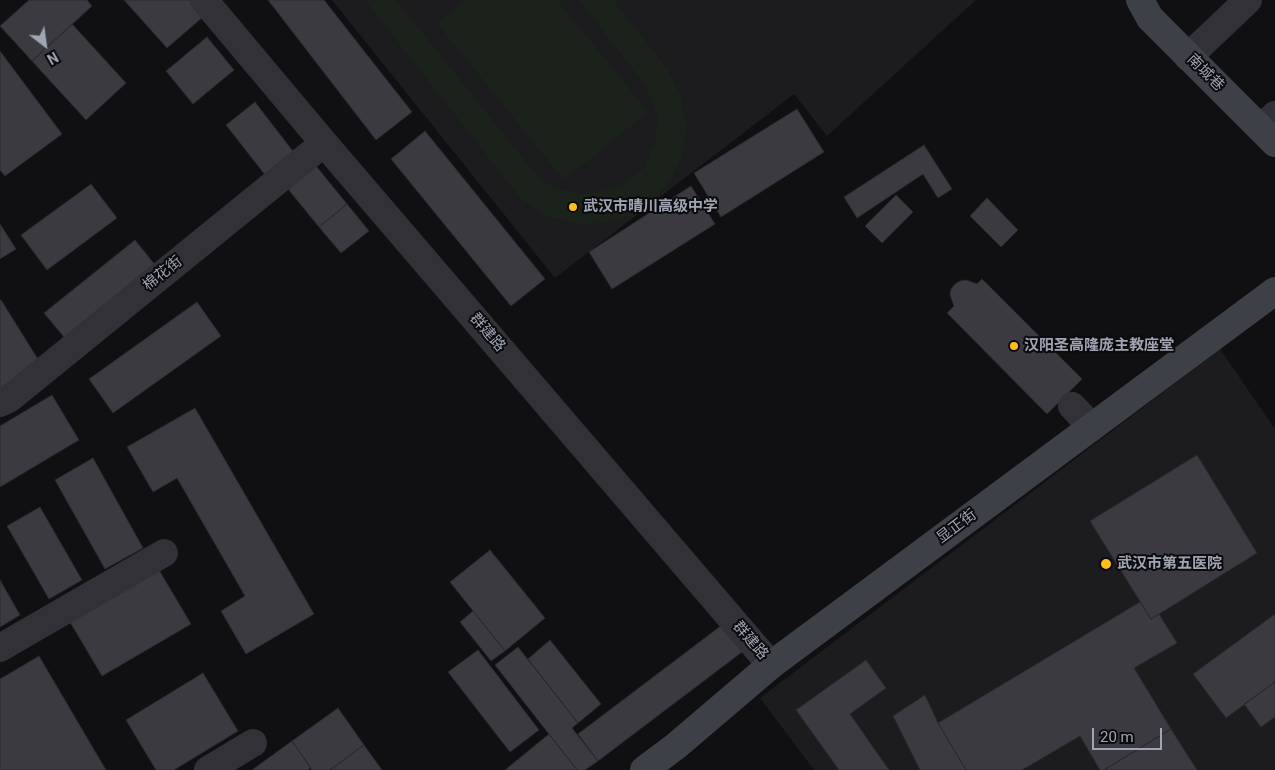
<!DOCTYPE html>
<html>
<head>
<meta charset="utf-8">
<style>
  body { margin:0 }
  #map { position:relative; width:1275px; height:770px; overflow:hidden; background:#101012; font-family:Roboto,sans-serif }
  canvas { display:block }
  .north { position:absolute; left:20px; top:20px; width:50px; height:50px; -webkit-text-stroke:4px #0b0b0d; paint-order:stroke; rotate:150deg; font-size:14px; font-weight:700; line-height:20px; text-align:center; color:#a0a5b4 }
  .north::after { content:''; display:block; margin:auto; width:18px; height:22px; background:#a0a5b4; clip-path:polygon(50% 0,100% 100%,50% 72%,0 100%) }
  .scale { position:absolute; left:1092px; top:728px; width:70px; height:22px; box-sizing:border-box; border:2px solid #a0a5b4; border-top:0; padding-left:6px; font-size:15px; line-height:18px; white-space:nowrap; color:#a0a5b4; -webkit-text-stroke:4px #0b0b0d; paint-order:stroke }
</style>
</head>
<body>
<div id="map">
<canvas width="1275" height="770"></canvas>
<div class="north">N</div>
<div class="scale">20 m</div>
</div>
<script>
const context = document.querySelector('canvas').getContext('2d');
context.lineJoin = 'round';
function fill(path, color) { context.fillStyle = color; context.fill(path, 'evenodd'); }
const shape = rows => new Path2D(rows.map(r => 'M' + r).join(''));
function strokePath(path, color, width, dash) { context.strokeStyle = color; context.lineWidth = width; context.lineCap = dash ? 'butt' : 'round'; context.setLineDash(dash || []); context.stroke(path); }
function label(font, color, halo, rows, align = 'center') {
  context.font = font + ' Roboto,"Noto Sans SC",sans-serif'; context.lineWidth = 4; context.setLineDash([]); context.textBaseline = 'middle'; context.strokeStyle = halo; context.fillStyle = color; for (const [text, x, y, turn = 0] of rows) {
    context.save(); context.translate(x, y); context.rotate((+turn || 0) * Math.PI / 180); context.textAlign = isNaN(turn) ? turn : align; if (halo) context.strokeText(text, 0, 0); context.fillText(text, 0, 0); context.restore();
  }
}
fill(shape([
  [332,0,976,0,827,136,794,94,555,278],
  [1220,349,1275,429,1275,770,814,770,760,698]
]), '#1c1c1f');
fill(shape([
  [365,0,396,0,537,176,547,184,563,190,582,194,597,193,626,183,643,169,655,143,658,117,646,86,579,0,613,0,666,67,680,94,686,124,683,154,669,182,649,204,618,220,585,225,551,218,522,200],
  [465,0,557,0,648,112,564,180,437,23]
]), '#1a221b');
const building = shape([
  [29,0,87,0,92,6,32,61,0,26,29,0],
  [124,0,189,0,204,16,167,48,124,0],
  [268,0,324,0,412,112,376,140,268,0],
  [72,24,126,83,86,120,32,61,72,24],
  [207,37,234,70,193,104,166,71,207,37],
  [0,51,62,134,5,176,0,170,0,51],
  [255,102,295,154,266,176,226,125,255,102],
  [797,109,824,152,721,217,694,173,797,109],
  [425,131,545,279,511,306,391,159,425,131],
  [924,145,952,189,938,198,923,174,857,218,844,197,924,145],
  [316,166,347,204,319,227,288,189,316,166],
  [91,184,117,218,47,270,21,235,91,184],
  [691,186,715,224,612,289,589,252,691,186],
  [896,195,913,212,882,243,865,226,896,195],
  [987,198,1018,230,1001,247,970,216,987,198],
  [347,204,369,231,341,253,319,227,347,204],
  [0,224,16,249,0,259,0,224],
  [135,240,160,271,69,343,44,313,135,240],
  [982,279,1082,379,1047,414,947,313,954,306,950,295,951,289,955,284,960,281,966,280,977,284,982,279],
  [0,300,1,300,41,364,0,390,0,300],
  [197,302,221,336,113,413,89,379,197,302],
  [52,395,79,440,0,487,0,426,52,395],
  [195,408,314,614,246,654,221,611,245,596,177,478,153,492,127,447,195,408],
  [1197,455,1257,553,1151,619,1090,521,1197,455],
  [93,458,143,548,105,569,55,480,93,458],
  [40,507,82,580,49,599,7,526,40,507],
  [490,550,545,618,505,651,450,582,490,550],
  [159,570,191,624,102,676,70,622,159,570],
  [0,580,20,615,0,627,0,580],
  [1140,602,1151,619,1159,614,1177,643,1134,668,1171,729,1104,770,1100,770,1080,736,1022,770,966,770,938,723,1140,602],
  [473,611,505,651,491,661,460,622,473,611],
  [1275,614,1275,682,1226,718,1193,674,1275,614],
  [722,625,742,652,598,761,578,734,722,625],
  [550,640,601,704,578,723,528,659,550,640],
  [518,647,578,723,572,728,598,761,585,770,577,770,495,665,518,647],
  [478,650,539,730,510,752,448,672,478,650],
  [39,656,106,770,0,770,0,679,39,656],
  [866,660,886,688,850,714,889,770,839,770,796,710,866,660],
  [203,673,238,731,174,770,156,770,126,720,203,673],
  [1275,682,1275,717,1261,727,1244,704,1275,682],
  [925,695,938,723,966,770,920,770,893,716,925,695],
  [338,708,364,745,330,770,312,770,292,741,338,708],
  [1171,729,1197,770,1104,770,1171,729],
  [549,734,577,770,505,770,549,734],
  [292,741,311,768,308,770,252,770,292,741],
  [364,745,382,770,330,770,364,745]
]);
fill(building, '#3a3a40');
strokePath(building, '#2a2a2e', 1);
strokePath(shape([
  [204,0,324,143,771,665],
  [1188,57,1248,0],
  [1261,129,1275,115],
  [0,403,9,399,324,143],
  [1072,406,1092,427],
  [0,648,164,553],
  [208,770,253,743]
]), '#313137', 28);
strokePath(shape([
  [1140,0,1150,18,1275,143],
  [644,770,676,746,771,665,1275,291]
]), '#3e4047', 28);
for (const [x, y, r, color] of [
  [573,207,5,"#ffbd1b"],
  [1014,346,5,"#ffbd1b"],
  [1106,564,6,"#ffbd1b"]
]) { const dot = new Path2D(); dot.arc(x, y, r, 0, 2 * Math.PI); context.fillStyle = color; context.fill(dot); strokePath(dot, '#0b0b0d', 2); }
label('15px', '#a0a5b4', '#0b0b0d', [
  ["南城巷",1205,73,45],
  ["棉花街",163,274,-39],
  ["群建路",487,333,49],
  ["显正街",957,527,-37],
  ["群建路",750,641,49]
]);
label('bold 15px', '#a0a5b4', '#0b0b0d', [
  ["武汉市晴川高级中学",583,207],
  ["汉阳圣高隆庞主教座堂",1024,346],
  ["武汉市第五医院",1117,564]
], 'left');
</script>
</body>
</html>
